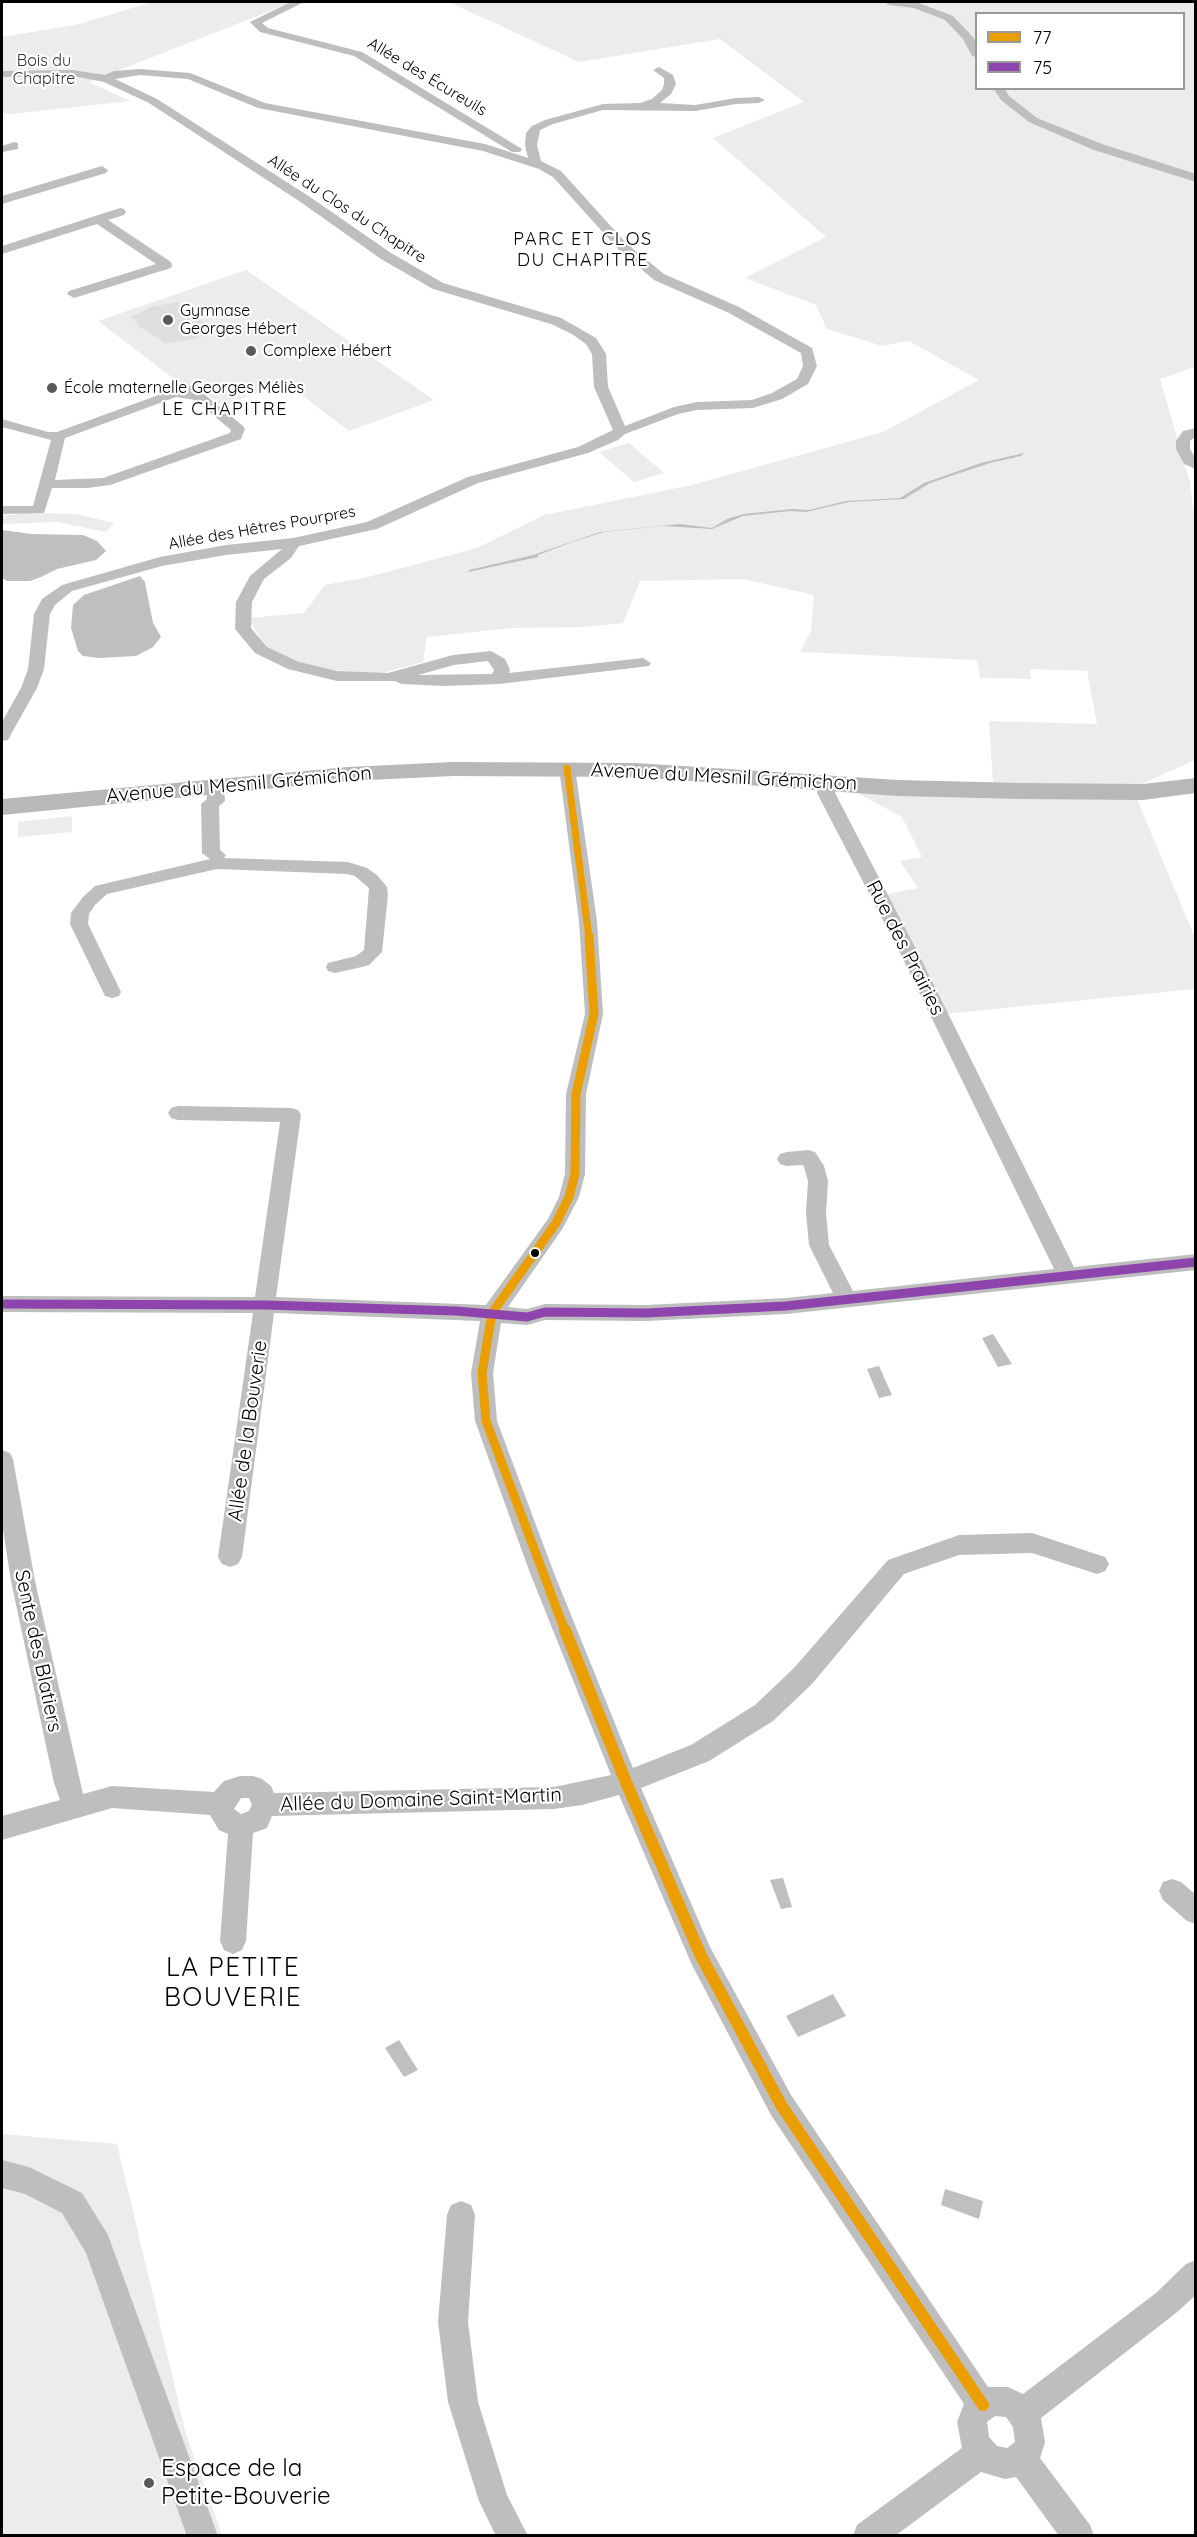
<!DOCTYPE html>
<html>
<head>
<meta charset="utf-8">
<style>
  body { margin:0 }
  #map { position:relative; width:1197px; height:2537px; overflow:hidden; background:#fff; font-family:Quicksand,sans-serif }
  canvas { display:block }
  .frame { position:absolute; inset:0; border:3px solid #000; pointer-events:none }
  .legend { position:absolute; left:975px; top:12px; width:210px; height:78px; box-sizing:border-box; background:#fff; border:2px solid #999; margin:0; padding:8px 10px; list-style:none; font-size:18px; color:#000 }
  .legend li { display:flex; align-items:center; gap:12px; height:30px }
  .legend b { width:30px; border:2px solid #999 }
</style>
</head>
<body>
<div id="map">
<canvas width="1197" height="2537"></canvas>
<div class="frame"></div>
<ul class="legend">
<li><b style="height:8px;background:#eb9e00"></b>77</li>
<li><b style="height:8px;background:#8e44ad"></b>75</li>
</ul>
</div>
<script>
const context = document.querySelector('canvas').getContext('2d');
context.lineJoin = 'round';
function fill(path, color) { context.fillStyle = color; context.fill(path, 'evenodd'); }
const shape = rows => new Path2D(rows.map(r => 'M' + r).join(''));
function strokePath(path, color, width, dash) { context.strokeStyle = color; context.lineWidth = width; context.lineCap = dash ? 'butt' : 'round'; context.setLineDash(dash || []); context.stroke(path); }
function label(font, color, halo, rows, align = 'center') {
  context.font = font + ' Quicksand,sans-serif'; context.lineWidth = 4.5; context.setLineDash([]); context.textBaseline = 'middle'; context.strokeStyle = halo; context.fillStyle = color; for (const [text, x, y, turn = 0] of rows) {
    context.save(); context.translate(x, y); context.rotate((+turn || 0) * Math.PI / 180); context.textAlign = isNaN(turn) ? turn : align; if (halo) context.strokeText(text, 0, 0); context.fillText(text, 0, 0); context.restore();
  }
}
fill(shape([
  [152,2,293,2,89,82,130,101,12,114,2,113,2,37,79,24],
  [449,2,1195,2,1195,367,1160,379,1190,483,1195,520,1195,760,1137,786,993,784,989,721,1097,724,1087,671,1030,669,1031,679,980,678,977,660,800,652,811,631,814,595,743,579,640,581,623,623,582,627,512,628,427,637,423,662,378,674,322,669,287,658,266,646,248,618,304,613,325,585,368,577,477,548,544,515,692,485,883,432,979,380,909,341,882,346,827,329,816,305,745,278,826,237,713,138,804,102,720,39,579,62],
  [976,14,1184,14,1184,88,976,88],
  [246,270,434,400,349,431,286,383,221,406,201,390,178,382,98,321],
  [629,443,664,473,634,482,599,452],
  [15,512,76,514,114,523,106,532,57,522,2,524,2,515,15,515],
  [858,793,1137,799,1195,938,1195,989,944,1014,887,894,918,888,900,861,922,857,902,817],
  [72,816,72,832,18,837,18,822],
  [2,2134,117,2144,186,2434,222,2535,2,2535]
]), '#ececec');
fill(shape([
  [1024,453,1021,456,990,463,930,483,904,499,849,502,806,512,790,511,743,516,712,529,663,526,604,532,575,541,538,555,538,557,468,572,469,570,533,555,600,532,680,524,712,528,727,519,744,514,792,509,809,510,846,501,900,498,924,483,981,463],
  [2,530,32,534,83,535,97,541,106,551,96,560,57,569,41,577,30,581,7,581,2,578],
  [140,576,145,582,153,623,161,637,153,647,136,656,99,658,83,656,78,651,71,628,73,605,84,595],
  [993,1334,1012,1364,998,1367,982,1338],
  [879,1366,892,1395,879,1398,867,1369],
  [783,1878,792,1907,781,1909,770,1880],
  [833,1994,846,2016,798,2037,786,2016],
  [399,2040,418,2070,404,2077,385,2048],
  [945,2189,983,2201,979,2219,941,2205]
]), '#bfbfbf');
fill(shape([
  [177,302,216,332,194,339,165,343,136,324,138,323,131,317,151,307]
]), '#dfdfdf');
fill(shape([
  [291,2,304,2,262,23,268,28,362,52,522,149,520,152,512,152,354,56,260,32,250,22,291,2],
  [884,2,916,2,953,16,974,38,976,44,976,57,972,56,963,39,945,20,914,8,889,5,884,2],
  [659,67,673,75,676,84,671,94,660,103,695,105,736,98,759,97,765,100,759,103,736,104,695,111,603,110,553,124,540,130,537,145,541,161,561,171,626,243,664,274,739,307,812,348,817,366,808,384,782,399,753,408,697,410,678,414,625,434,618,440,588,453,478,483,377,529,299,546,291,558,264,579,252,602,251,628,267,647,299,662,337,671,388,673,453,655,491,651,505,659,510,670,509,673,643,658,651,663,649,666,499,684,445,686,401,684,395,681,337,681,288,669,255,653,235,629,236,602,250,576,282,549,226,555,162,566,72,591,55,605,50,614,44,669,37,688,10,736,8,740,2,741,2,722,21,688,28,669,34,614,42,599,62,585,160,557,226,545,293,538,367,522,468,477,578,447,613,430,594,387,592,354,586,344,572,334,551,324,433,289,381,259,302,203,149,103,104,82,73,76,2,77,2,71,73,70,105,75,114,71,140,69,190,73,265,103,485,144,528,158,525,145,526,133,532,126,545,120,603,104,640,103,652,99,662,90,664,84,664,78,653,70,659,67],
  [140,75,188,79,258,108,483,151,539,169,553,177,618,249,654,280,729,313,801,353,803,366,797,379,772,393,752,400,697,402,674,407,625,426,608,387,606,354,596,338,561,318,443,283,391,253,310,197,157,99,115,79,140,75],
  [488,661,494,670,492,674,418,675,454,665,488,661],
  [993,88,1004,88,1009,96,1037,118,1102,144,1196,174,1196,182,1094,150,1029,122,1001,100,993,88],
  [14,142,18,143,18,149,2,152,2,146,14,142],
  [102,166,108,170,106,173,2,204,2,196,102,166],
  [120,208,124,209,126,212,124,215,108,220,171,262,172,265,171,268,74,298,67,294,69,291,156,264,97,224,2,254,2,246,120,208],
  [186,385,191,386,193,389,191,392,204,394,243,426,245,429,241,439,110,485,88,488,52,488,44,513,2,514,2,506,33,506,51,440,2,427,2,419,48,432,57,432,186,385],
  [176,397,195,400,231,430,230,433,103,478,55,480,65,438,176,397],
  [1196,428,1196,436,1190,441,1190,449,1196,459,1196,469,1184,464,1176,449,1176,441,1183,431,1196,428],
  [567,763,573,764,575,768,597,921,603,1014,586,1094,585,1174,579,1197,563,1228,508,1307,527,1309,545,1304,646,1305,786,1298,833,1293,809,1245,806,1213,808,1181,804,1167,803,1165,787,1166,780,1164,777,1159,780,1154,787,1152,808,1150,815,1152,824,1166,828,1181,826,1213,829,1245,853,1291,1054,1269,900,953,817,793,818,783,821,779,827,778,833,779,836,783,835,793,918,953,1074,1267,1196,1254,1196,1270,786,1314,646,1321,545,1320,527,1325,501,1323,493,1373,497,1421,554,1573,633,1768,691,1745,755,1705,794,1668,888,1560,959,1535,1032,1533,1105,1557,1109,1564,1105,1571,1097,1574,1032,1553,959,1555,904,1574,812,1684,773,1721,709,1761,641,1788,710,1947,791,2095,988,2387,1008,2387,1023,2394,1156,2293,1186,2264,1196,2260,1196,2295,1176,2313,1041,2418,1045,2442,1040,2458,1090,2525,1094,2536,1059,2536,1016,2477,1005,2479,981,2472,895,2536,853,2536,857,2525,962,2448,957,2422,964,2404,771,2115,692,1965,619,1795,582,1805,554,1809,272,1816,267,1828,253,1833,246,1941,242,1950,233,1954,224,1950,220,1941,228,1834,219,1830,210,1815,112,1808,2,1840,2,1816,60,1800,54,1783,11,1581,2,1523,2,1450,10,1453,13,1459,35,1581,83,1794,112,1786,214,1792,224,1781,240,1776,253,1776,262,1779,271,1786,274,1793,554,1787,611,1775,530,1573,475,1421,471,1373,480,1321,274,1313,242,1557,238,1564,230,1567,222,1564,218,1557,253,1313,2,1312,2,1296,255,1297,280,1122,178,1120,171,1118,168,1113,171,1108,178,1106,291,1108,298,1110,301,1115,276,1297,486,1305,548,1219,559,1197,565,1174,566,1094,585,1014,579,921,559,768,561,764,567,763],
  [241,1798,249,1798,252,1805,249,1811,241,1814,234,1809,241,1798],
  [995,2416,1006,2417,1013,2427,1015,2442,1007,2448,997,2446,989,2437,987,2422,995,2416],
  [215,782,221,783,224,787,225,801,219,806,220,850,226,855,224,858,348,862,367,868,377,875,387,887,388,895,382,952,369,965,362,967,335,973,328,971,326,967,328,963,356,956,364,950,369,888,355,876,347,874,217,869,107,894,95,905,89,914,88,924,121,992,119,996,112,998,105,996,70,924,71,913,83,897,95,886,210,859,202,853,201,804,207,799,206,787,209,783,215,782],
  [1172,1879,1181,1882,1196,1895,1196,1924,1187,1921,1163,1900,1159,1891,1163,1882,1172,1879],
  [2,2160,29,2167,82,2193,108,2235,218,2536,187,2536,86,2253,62,2213,25,2194,2,2188,2,2160],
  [461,2201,471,2205,475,2215,468,2322,478,2402,507,2495,528,2536,496,2536,479,2501,448,2402,438,2322,447,2215,451,2205,461,2201]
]), '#bebebe');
fill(shape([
  [453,762,636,763,898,780,1021,783,1143,784,1196,778,1196,793,1143,800,1021,799,898,796,636,777,453,776,348,781,2,815,2,799,348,767,453,762]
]), '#b8b8b8');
strokePath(shape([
  [567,768,589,938]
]), '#eb9e00', 7);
strokePath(shape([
  [565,1631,486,1421,482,1373,492,1313,556,1223,569,1197,575,1174,576,1094,594,1014,589,936]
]), '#eb9e00', 9);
strokePath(shape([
  [565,1630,626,1782,701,1956,781,2105,983,2405]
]), '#eb9e00', 12);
strokePath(shape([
  [2,1304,266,1305,456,1311,527,1317,545,1312,646,1313,786,1306,1196,1262]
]), '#8e44ad', 9);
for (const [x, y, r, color] of [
  [168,320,6,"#595959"],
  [251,351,6,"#595959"],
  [52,388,6,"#595959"],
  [535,1253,5,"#000"],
  [149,2483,6,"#595959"]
]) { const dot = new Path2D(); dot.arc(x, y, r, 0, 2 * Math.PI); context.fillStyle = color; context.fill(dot); strokePath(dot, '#fff', 2); }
label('16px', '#333', '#fff', [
  ["Bois du",44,61],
  ["Chapitre",44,79]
]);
label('16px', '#000', '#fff', [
  ["Allée des Écureuils",427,77,31],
  ["Allée du Clos du Chapitre",347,209,33],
  ["Allée des Hêtres Pourpres",262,528,-10]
]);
label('16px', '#000', '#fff', [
  ["Gymnase",180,311],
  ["Georges Hébert",180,329],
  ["Complexe Hébert",263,351],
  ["École maternelle Georges Méliès",64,388]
], 'left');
context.letterSpacing = '1.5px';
label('18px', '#000', '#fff', [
  ["PARC ET CLOS",583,240],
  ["DU CHAPITRE",583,261]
]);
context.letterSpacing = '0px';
context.letterSpacing = '1.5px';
label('18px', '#000', '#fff', [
  ["LE CHAPITRE",225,410]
]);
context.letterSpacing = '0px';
label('20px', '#000', '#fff', [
  ["Avenue du Mesnil Grémichon",724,777,3],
  ["Avenue du Mesnil Grémichon",239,785,-5],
  ["Rue des Prairies",905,948,63],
  ["Allée de la Bouverie",248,1431,-82],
  ["Sente des Blatiers",38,1651,78],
  ["Allée du Domaine Saint-Martin",421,1800,-2]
]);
label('24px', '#000', '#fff', [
  ["Espace de la",161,2469],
  ["Petite-Bouverie",161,2497]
], 'left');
context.letterSpacing = '1.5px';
label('26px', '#000', '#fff', [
  ["LA PETITE",233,1968],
  ["BOUVERIE",233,1998]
]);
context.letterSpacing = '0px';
</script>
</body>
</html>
